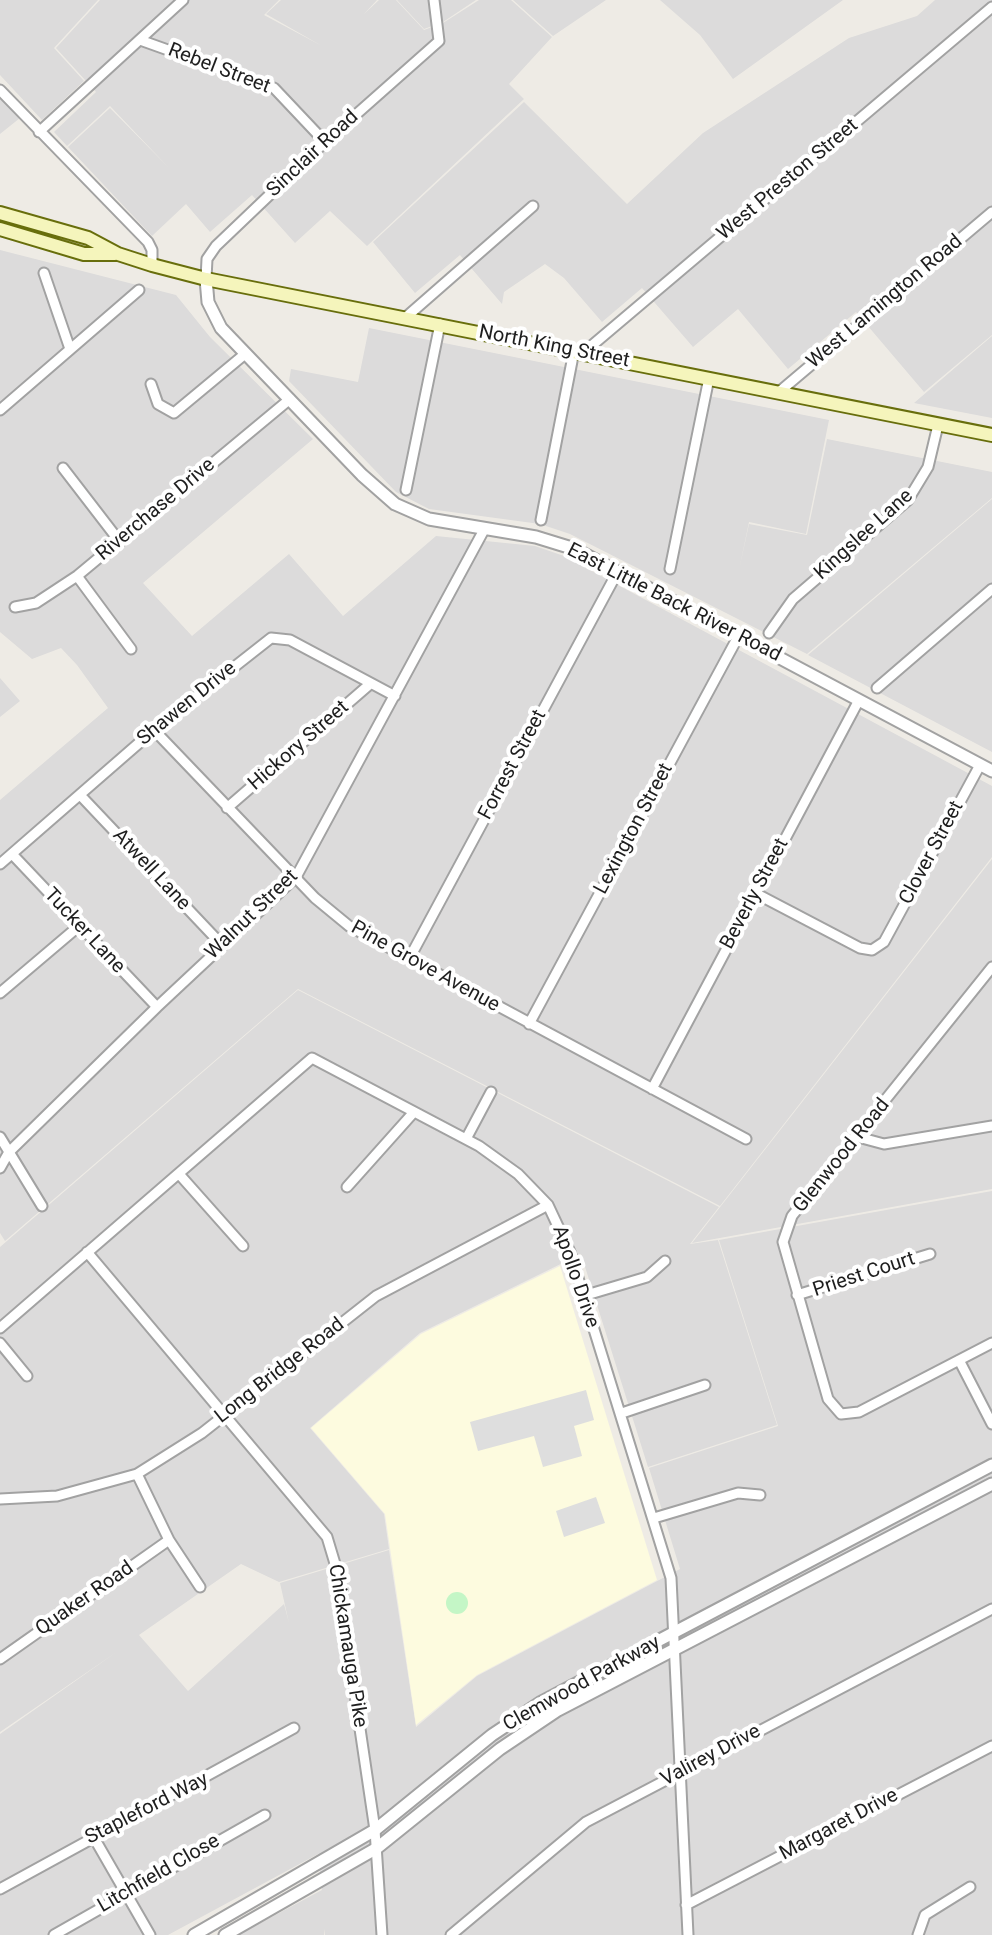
<!DOCTYPE html>
<html>
<head>
<meta charset="utf-8">
<style>
  body { margin:0 }
  canvas { display:block; background:#eeebe5 }
</style>
</head>
<body>
<canvas width="992" height="1935"></canvas>
<script>
const context = document.querySelector('canvas').getContext('2d');
context.lineJoin = 'round';
function fill(path, color) { context.fillStyle = color; context.fill(path, 'evenodd'); }
const shape = rows => new Path2D(rows.map(r => 'M' + r).join(''));
function strokePath(path, color, width, dash) { context.strokeStyle = color; context.lineWidth = width; context.lineCap = dash ? 'butt' : 'round'; context.setLineDash(dash || []); context.stroke(path); }
function label(font, color, halo, rows, align = 'center') {
  context.font = font + ' Roboto,sans-serif'; context.lineWidth = 8; context.setLineDash([]); context.textBaseline = 'middle'; context.strokeStyle = halo; context.fillStyle = color; for (const [text, x, y, turn = 0] of rows) {
    context.save(); context.translate(x, y); context.rotate((+turn || 0) * Math.PI / 180); context.textAlign = isNaN(turn) ? turn : align; if (halo) context.strokeText(text, 0, 0); context.fillText(text, 0, 0); context.restore();
  }
}
fill(shape([
  [0,0,98,0,54,48,84,81,42,120,0,75],
  [100,0,279,0,264,15,322,46,266,14,281,0,377,0,364,14,379,0,396,0,424,30,443,23,479,0,511,0,552,37,509,84,524,99,367,246,330,211,295,243,252,195,210,232,186,204,152,236,68,147,110,108,170,169,110,106,67,146,54,132,96,92,56,48],
  [397,0,476,0,443,22,424,29],
  [513,0,606,0,553,36],
  [660,0,843,0,733,79,700,35],
  [935,0,992,0,992,335,924,392,856,312,788,369,738,309,693,347,642,288,602,322,564,278,545,264,504,292,502,304,460,255,415,293,373,242,524,102,627,204,703,133,849,38,917,16],
  [0,97,20,118,0,134],
  [0,250,176,295,210,337,313,439,143,583,192,636,289,554,343,616,436,536,535,546,564,556,992,786,992,857,720,1206,298,989,5,1241,0,1233,0,800,108,708,77,665,61,648,32,659,0,632],
  [369,328,829,420,806,534,749,522,739,570,749,524,807,535,827,439,992,472,992,498,807,654,570,534,540,524,429,509,396,492,289,381,291,369,358,382],
  [992,336,992,418,914,403],
  [992,499,992,752,808,655],
  [0,678,20,701,0,717],
  [992,859,992,1189,692,1243],
  [298,990,719,1207,690,1244,718,1240,777,1425,648,1467,581,1254,420,1333,310,1428,384,1514,389,1549,279,1582,241,1564,139,1635,188,1691,284,1604,289,1623,280,1583,389,1550,416,1727,477,1676,680,1569,649,1468,778,1426,719,1240,992,1191,992,1935,325,1935,325,1929,324,1935,238,1935,322,1890,318,1854,168,1935,0,1935,0,1734,118,1651,0,1732,0,1247]
]), '#dcdbdb');
fill(shape([
  [560,1266,657,1580,477,1675,416,1725,385,1514,311,1428,421,1334]
]), '#fdfbdf');
fill(shape([
  '446 1603a11 11 0 1 1 22 0a11 11 0 1 1-22 0Z'
]), '#c4f6c6');
fill(shape([
  [586,1390,594,1420,574,1426,582,1456,543,1467,534,1436,478,1451,470,1422],
  [596,1497,605,1523,564,1537,556,1511]
]), '#dedede');
const minor = shape([
  [140,40,274,88,325,142],
  [0,90,148,242,152,250,152,265],
  [39,132,183,0],
  [44,273,70,349],
  [206,279,207,259,216,246,325,142,439,41,434,0],
  [405,318,533,206],
  [583,353,992,7],
  [151,384,158,404,174,413,245,354],
  [779,392,992,212],
  [0,410,139,290],
  [63,468,120,542],
  [406,490,440,324],
  [541,520,574,351],
  [670,569,709,378],
  [77,576,131,649],
  [15,607,36,603,77,576,290,399],
  [769,633,793,599,908,500,928,467,938,425],
  [877,688,992,589],
  [154,730,315,898,349,926,746,1139],
  [81,796,222,945],
  [227,808,370,684],
  [12,854,157,1007],
  [0,864,154,730,271,638,290,640,395,696],
  [755,893,860,948,872,950,884,942,980,765],
  [409,959,618,571],
  [992,967,792,1216,783,1242,828,1399,841,1414,859,1412,992,1343],
  [0,993,79,926],
  [529,1024,739,635],
  [652,1089,859,700],
  [0,1137,42,1206],
  [858,1137,884,1144,992,1126],
  [466,1139,491,1092],
  [0,1168,9,1152,157,1007,296,877,485,528],
  [179,1174,243,1246],
  [347,1187,414,1112],
  [87,1252,327,1537,336,1567,375,1830,382,1935],
  [797,1295,930,1254],
  [583,1296,647,1277,665,1261],
  [0,1328,312,1058,479,1146,518,1174,548,1205,570,1252,671,1578,688,1935],
  [0,1343,27,1376],
  [959,1360,992,1424],
  [622,1413,705,1385],
  [137,1474,169,1540,200,1587],
  [0,1499,57,1496,137,1474,202,1433,376,1296,548,1205],
  [654,1518,738,1493,760,1495],
  [0,1659,169,1540],
  [93,1836,150,1935],
  [0,1889,294,1728],
  [686,1905,992,1746],
  [54,1935,265,1815],
  [451,1935,586,1822,992,1609],
  [918,1935,925,1915,970,1887]
]);
const tertiary = shape([
  [206,279,208,302,221,328,362,475,395,504,429,519,536,537,575,549,992,771],
  [194,1935,375,1830,492,1735,540,1703,992,1465],
  [225,1935,377,1848,500,1749,558,1710,992,1484]
]);
const secondary = shape([
  [0,213,88,238,118,254,152,265,206,279,992,435],
  [0,229,84,254,115,254]
]);
strokePath(minor, '#a2a2a2', 13);
strokePath(tertiary, '#a2a2a2', 15);
strokePath(secondary, '#686e0c', 16);
strokePath(minor, '#fff', 9);
strokePath(tertiary, '#fff', 11);
strokePath(secondary, '#f5f5bc', 12);
label('20px', '#1e1e1e', '#fff', [
  ["Rebel Street",219,69,21],
  ["Sinclair Road",313,154,-43],
  ["West Preston Street",788,180,-40],
  ["West Lamington Road",885,302,-40],
  ["North King Street",554,347,11],
  ["Riverchase Drive",156,510,-40],
  ["Kingslee Lane",864,535,-42],
  ["East Little Back River Road",674,603,27],
  ["Shawen Drive",187,704,-39],
  ["Hickory Street",299,746,-41],
  ["Forrest Street",513,765,-62],
  ["Lexington Street",634,829,-62],
  ["Clover Street",932,853,-62],
  ["Atwell Lane",151,870,47],
  ["Beverly Street",755,894,-62],
  ["Walnut Street",252,915,-44],
  ["Tucker Lane",84,931,47],
  ["Pine Grove Avenue",425,967,29],
  ["Glenwood Road",842,1156,-51],
  ["Priest Court",864,1275,-18],
  ["Apollo Drive",575,1277,71],
  ["Long Bridge Road",280,1371,-38],
  ["Quaker Road",85,1599,-35],
  ["Chickamauga Pike",347,1646,81],
  ["Clemwood Parkway",582,1684,-29],
  ["Valirey Drive",711,1756,-28],
  ["Stapleford Way",147,1809,-27],
  ["Margaret Drive",839,1825,-28],
  ["Litchfield Close",159,1874,-30]
]);
</script>
</body>
</html>
